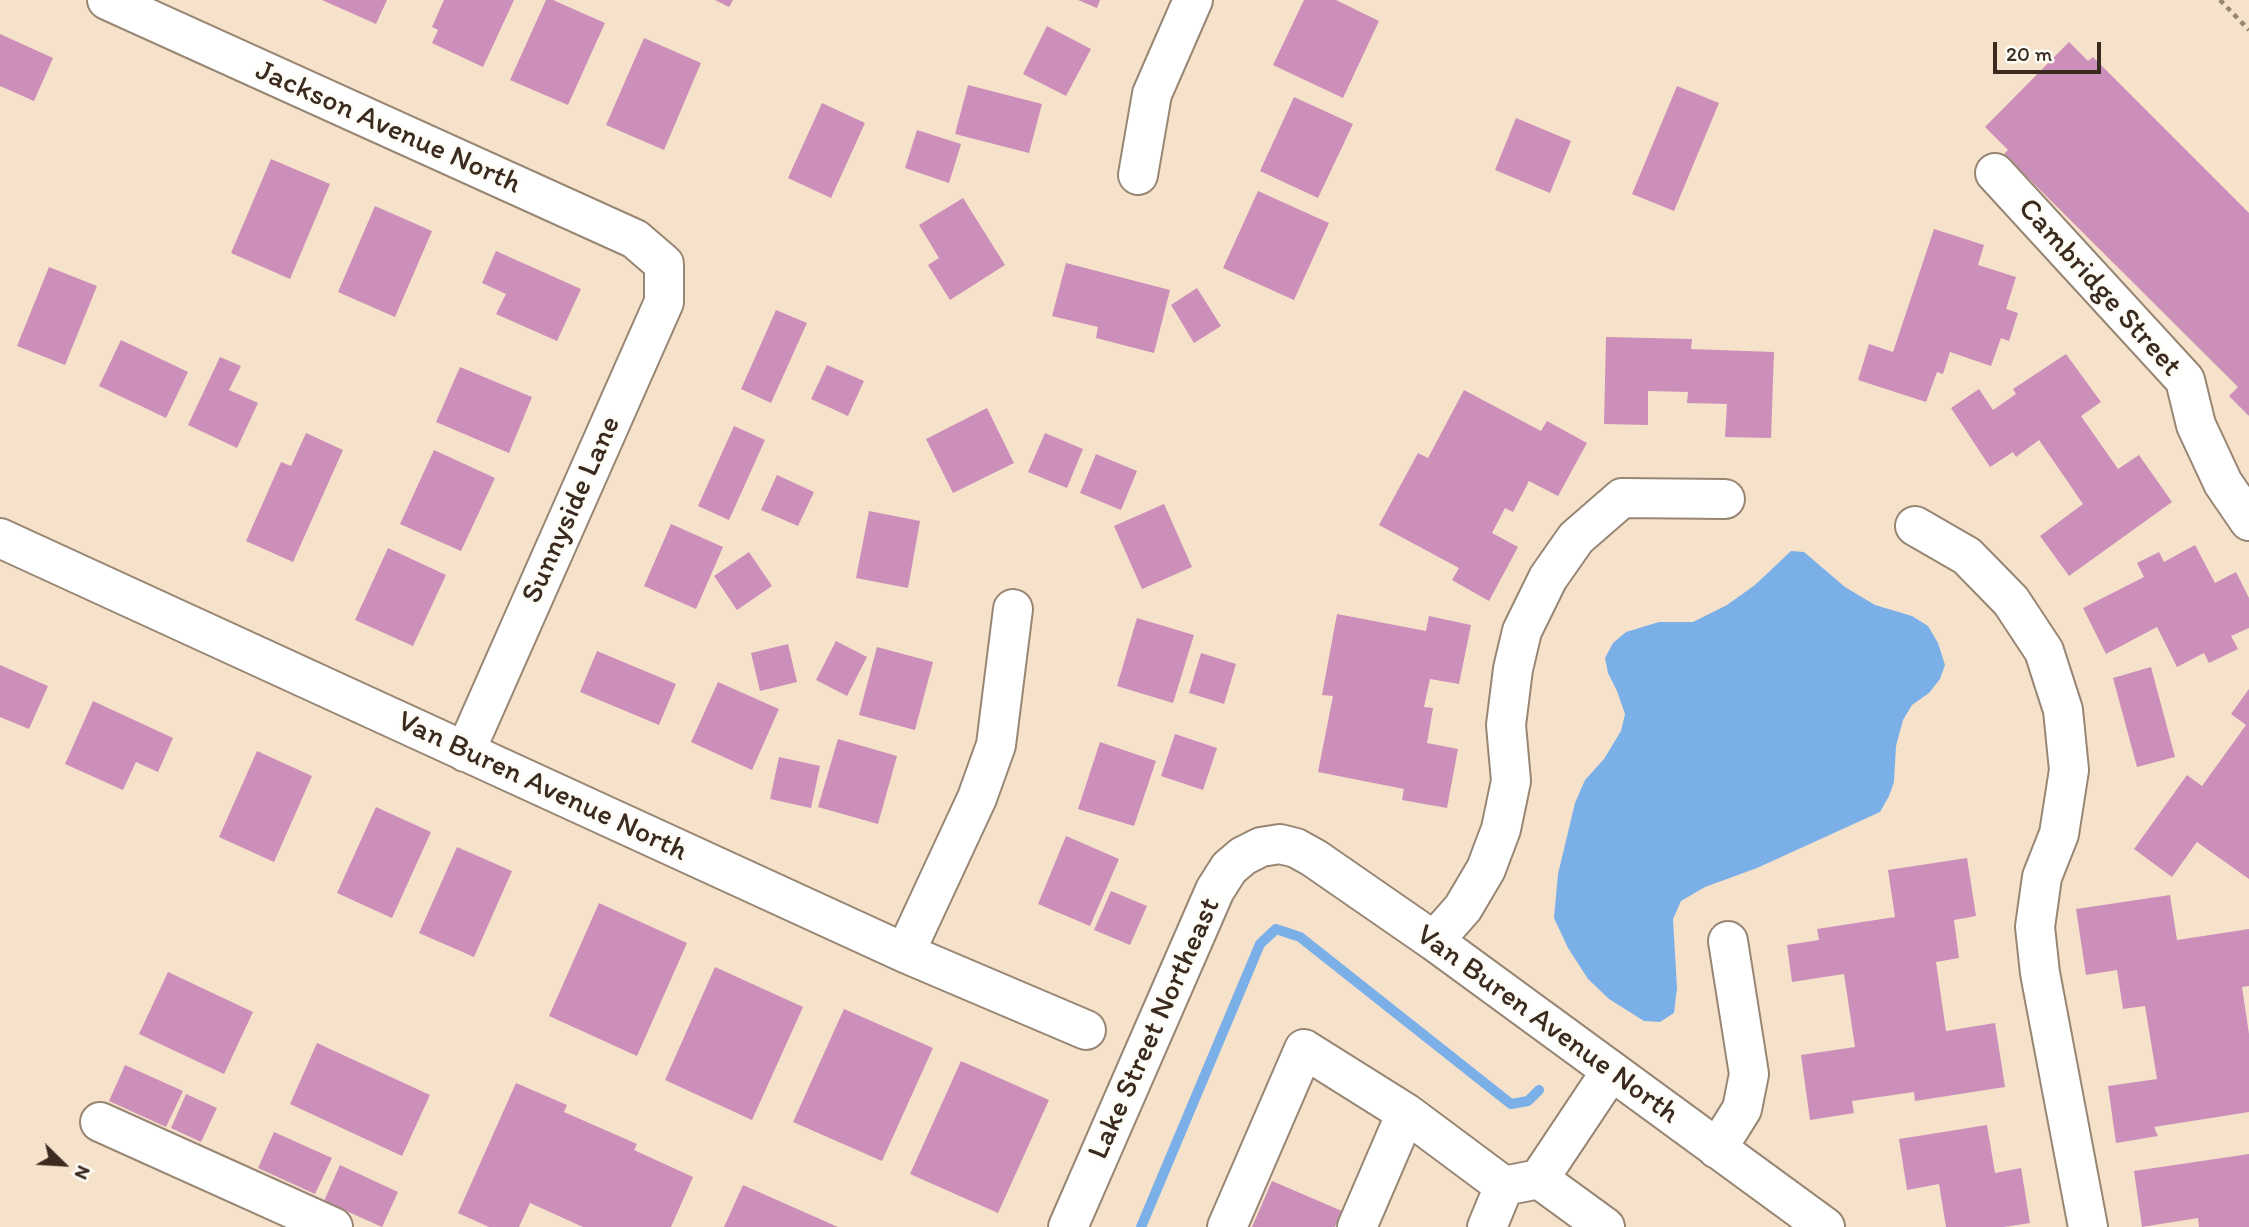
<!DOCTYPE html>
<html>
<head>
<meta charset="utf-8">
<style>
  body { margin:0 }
  #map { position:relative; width:2249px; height:1227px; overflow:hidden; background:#f6e2cb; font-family:Itim,sans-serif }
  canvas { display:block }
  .north { position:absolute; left:28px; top:1129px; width:70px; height:70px; -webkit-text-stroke:5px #fdfcf7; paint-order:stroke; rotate:114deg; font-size:19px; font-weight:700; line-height:28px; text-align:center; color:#3b2a1e }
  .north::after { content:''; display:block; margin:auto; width:24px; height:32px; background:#3b2a1e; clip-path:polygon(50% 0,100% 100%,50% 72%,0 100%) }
  .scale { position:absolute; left:1993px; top:42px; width:108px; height:32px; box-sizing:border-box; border:4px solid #3b2a1e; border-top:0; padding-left:9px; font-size:21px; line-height:24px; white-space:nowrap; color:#3b2a1e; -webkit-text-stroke:5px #fdfcf7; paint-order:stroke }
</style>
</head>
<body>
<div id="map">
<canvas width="2249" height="1227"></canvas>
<div class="north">N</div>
<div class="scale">20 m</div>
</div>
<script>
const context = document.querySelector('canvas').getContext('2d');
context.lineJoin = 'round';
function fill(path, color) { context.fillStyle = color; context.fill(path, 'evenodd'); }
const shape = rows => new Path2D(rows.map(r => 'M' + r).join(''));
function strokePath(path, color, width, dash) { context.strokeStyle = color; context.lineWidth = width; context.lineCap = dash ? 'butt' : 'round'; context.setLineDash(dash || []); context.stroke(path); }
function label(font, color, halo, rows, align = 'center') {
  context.font = font + ' Itim,sans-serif'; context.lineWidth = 6; context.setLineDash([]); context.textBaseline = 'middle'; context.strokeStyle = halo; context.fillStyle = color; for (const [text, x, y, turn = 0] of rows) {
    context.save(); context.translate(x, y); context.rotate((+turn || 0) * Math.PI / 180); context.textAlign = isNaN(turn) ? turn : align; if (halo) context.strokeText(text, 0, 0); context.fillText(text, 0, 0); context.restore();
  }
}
fill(shape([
  [1791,551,1804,552,1845,587,1875,605,1912,616,1928,626,1938,643,1945,665,1940,679,1929,693,1912,705,1903,720,1896,746,1894,782,1889,796,1880,812,1757,868,1705,887,1681,901,1673,919,1677,988,1674,1013,1660,1022,1644,1021,1609,999,1588,979,1568,948,1554,918,1558,874,1575,803,1585,780,1604,759,1621,731,1625,714,1617,691,1608,673,1605,658,1613,643,1626,632,1659,622,1693,622,1727,605,1755,585]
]), '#7aafe8');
strokePath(shape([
  [1141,1227,1260,944,1276,929,1300,937,1511,1104,1528,1101,1539,1090]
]), '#7aafe8', 10);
fill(shape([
  [322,0,387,0,376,24],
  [444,0,514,0,483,67,432,43,438,30,432,27],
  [546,0,553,0,605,23,568,105,510,80],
  [715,0,733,0,729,7],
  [1078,0,1100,0,1097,8],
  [1304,0,1336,0,1379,21,1343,98,1273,65],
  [1047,26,1091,49,1066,96,1023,74],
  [0,34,53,58,34,101,0,86],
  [644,38,701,63,664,150,606,125],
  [2069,42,2088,61,2093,57,2249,213,2249,416,2229,396,2238,387,2004,154,2008,150,1985,127],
  [968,85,1042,104,1029,153,955,134],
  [1677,86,1719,103,1674,211,1632,194],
  [1294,97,1353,124,1318,198,1260,171],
  [822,103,865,123,831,198,788,178],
  [1516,118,1571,141,1550,193,1495,170],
  [917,130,961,144,949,183,905,168],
  [271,159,330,184,290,279,231,253],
  [1258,191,1329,223,1294,300,1223,268],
  [963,198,1005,265,950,300,928,265,939,258,919,225],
  [375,206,432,231,395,317,338,292],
  [1934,229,1984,245,1978,265,2016,277,2006,309,2018,313,2009,341,2001,338,1991,366,1950,352,1943,374,1937,372,1926,402,1858,380,1869,344,1893,352],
  [496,251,581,289,557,341,496,314,506,294,482,283],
  [1066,263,1170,290,1154,353,1096,338,1098,327,1052,316],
  [49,267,97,286,65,365,17,346],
  [1197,288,1221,326,1194,343,1171,305],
  [776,310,807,323,771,403,741,389],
  [1606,337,1692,339,1691,349,1774,352,1771,438,1725,437,1727,404,1687,403,1688,392,1648,391,1648,425,1604,424],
  [121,340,188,372,166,418,99,386],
  [2066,354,2101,402,2081,416,2118,469,2139,455,2172,502,2069,576,2040,536,2083,504,2039,440,2016,457,2013,452,1990,467,1951,408,1979,389,1993,410,2016,394,2013,389],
  [220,357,241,366,229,390,258,403,237,448,188,425],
  [827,365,864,381,848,416,811,399],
  [460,367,532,397,509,453,436,422],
  [1464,390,1541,431,1547,421,1587,443,1558,496,1529,481,1513,512,1505,508,1492,533,1518,547,1489,601,1452,580,1459,568,1379,525,1418,453,1428,458],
  [987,408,1014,463,953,493,926,439],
  [734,426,765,440,729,520,698,506],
  [306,433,343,450,293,562,246,541,281,462,291,466],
  [1045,433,1083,449,1067,488,1028,472],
  [434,450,495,478,461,551,400,524],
  [1096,454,1137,471,1121,510,1080,493],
  [777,475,814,492,798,526,761,510],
  [1164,504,1192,567,1142,589,1114,526],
  [869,511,920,521,908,588,856,578],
  [671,524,723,547,696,609,644,586],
  [2195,545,2215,583,2236,572,2249,598,2249,628,2231,636,2238,649,2209,663,2204,653,2177,667,2157,627,2106,654,2083,608,2144,577,2137,563,2159,552,2164,562],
  [388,548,446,575,413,646,355,620],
  [749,552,772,586,737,610,714,576],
  [1337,614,1426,631,1429,616,1471,625,1459,684,1430,679,1424,707,1433,708,1427,743,1458,749,1447,808,1402,800,1404,789,1318,772,1333,696,1322,695],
  [1137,618,1194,635,1173,703,1117,686],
  [836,641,867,657,847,696,816,680],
  [788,644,797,682,760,691,751,653],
  [877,647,933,662,915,730,859,715],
  [597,651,676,684,659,725,580,692],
  [1201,653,1236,664,1224,704,1189,693],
  [0,665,48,686,29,729,0,717],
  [2151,667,2175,757,2137,767,2113,678],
  [718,682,779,709,752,770,691,742],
  [2249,689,2249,879,2197,842,2172,877,2134,849,2187,775,2202,786,2246,725,2231,714],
  [93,701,173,738,158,772,136,762,123,790,65,764],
  [1175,734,1217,748,1203,790,1161,776],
  [838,739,897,756,878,824,818,807],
  [1100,742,1156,761,1134,826,1078,809],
  [257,751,312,776,274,862,219,837],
  [779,757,820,766,811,808,770,799],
  [376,807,431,832,392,918,337,893],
  [1066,836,1119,859,1090,926,1038,904],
  [457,847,512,871,474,957,419,933],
  [1967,858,1976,916,1954,920,1959,958,1936,962,1946,1031,1995,1023,2005,1087,1915,1101,1914,1092,1852,1101,1854,1113,1810,1120,1801,1055,1855,1047,1844,974,1792,982,1787,945,1819,940,1817,929,1895,917,1888,870],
  [1111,891,1147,906,1130,945,1094,930],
  [2170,895,2177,940,2249,929,2249,986,2242,987,2249,1034,2249,1112,2154,1127,2158,1136,2116,1143,2108,1086,2157,1079,2145,1006,2123,1009,2117,970,2086,975,2076,909],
  [599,903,687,943,637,1056,549,1016],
  [715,967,803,1007,752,1120,665,1080],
  [168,972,253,1012,224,1074,139,1034],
  [844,1009,933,1048,882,1161,793,1122],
  [317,1043,430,1095,402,1156,290,1104],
  [961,1061,1049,1100,998,1213,910,1174],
  [125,1065,183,1091,166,1127,109,1101],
  [516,1083,567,1105,564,1112,637,1144,634,1150,693,1177,671,1227,583,1227,530,1203,519,1227,489,1227,458,1213],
  [186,1094,217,1108,201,1142,171,1128],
  [1987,1125,1995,1173,2021,1168,2030,1223,2004,1227,1946,1227,1939,1184,1907,1190,1899,1139],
  [274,1132,332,1158,315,1194,258,1168],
  [2249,1154,2249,1227,2199,1227,2198,1218,2142,1227,2134,1171],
  [340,1165,398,1192,382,1227,324,1201],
  [1272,1181,1342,1211,1335,1227,1252,1227],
  [743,1185,838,1227,724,1227]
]), '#cc8fb9');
const minor = shape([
  [107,0,635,239,664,264,664,302,465,752],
  [1995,173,2185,380,2196,425,2223,483,2249,521],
  [1138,175,1152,94,1193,0],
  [1915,526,1967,556,2011,601,2044,651,2063,710,2069,770,2059,834,2042,877,2035,927,2040,973,2088,1227],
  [0,538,905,953,1086,1030],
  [1434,941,1463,908,1486,869,1501,829,1511,781,1506,725,1513,669,1522,631,1548,578,1576,538,1622,498,1725,499],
  [905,953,977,798,996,745,1013,609],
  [100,1122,333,1227],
  [1717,1149,1742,1109,1749,1074,1728,941],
  [1539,1179,1605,1227],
  [1068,1227,1215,890,1229,868,1243,856,1261,847,1280,844,1296,848,1314,858,1434,941,1825,1227],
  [1227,1227,1304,1049,1406,1113,1504,1186],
  [1357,1227,1406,1113],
  [1487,1227,1504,1186,1539,1179,1611,1071]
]);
strokePath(minor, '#988674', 42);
strokePath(shape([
  [2220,0,2249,30]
]), '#988674', 4.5, [5, 5]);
strokePath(minor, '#fff', 38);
label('30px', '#3b2a1e', '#fdfcf7', [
  ["Jackson Avenue North",388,128,24],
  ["Cambridge Street",2099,288,48],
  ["Sunnyside Lane",572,510,-66],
  ["Van Buren Avenue North",542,787,25],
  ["Van Buren Avenue North",1547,1025,36],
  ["Lake Street Northeast",1155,1029,-66]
]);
</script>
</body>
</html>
